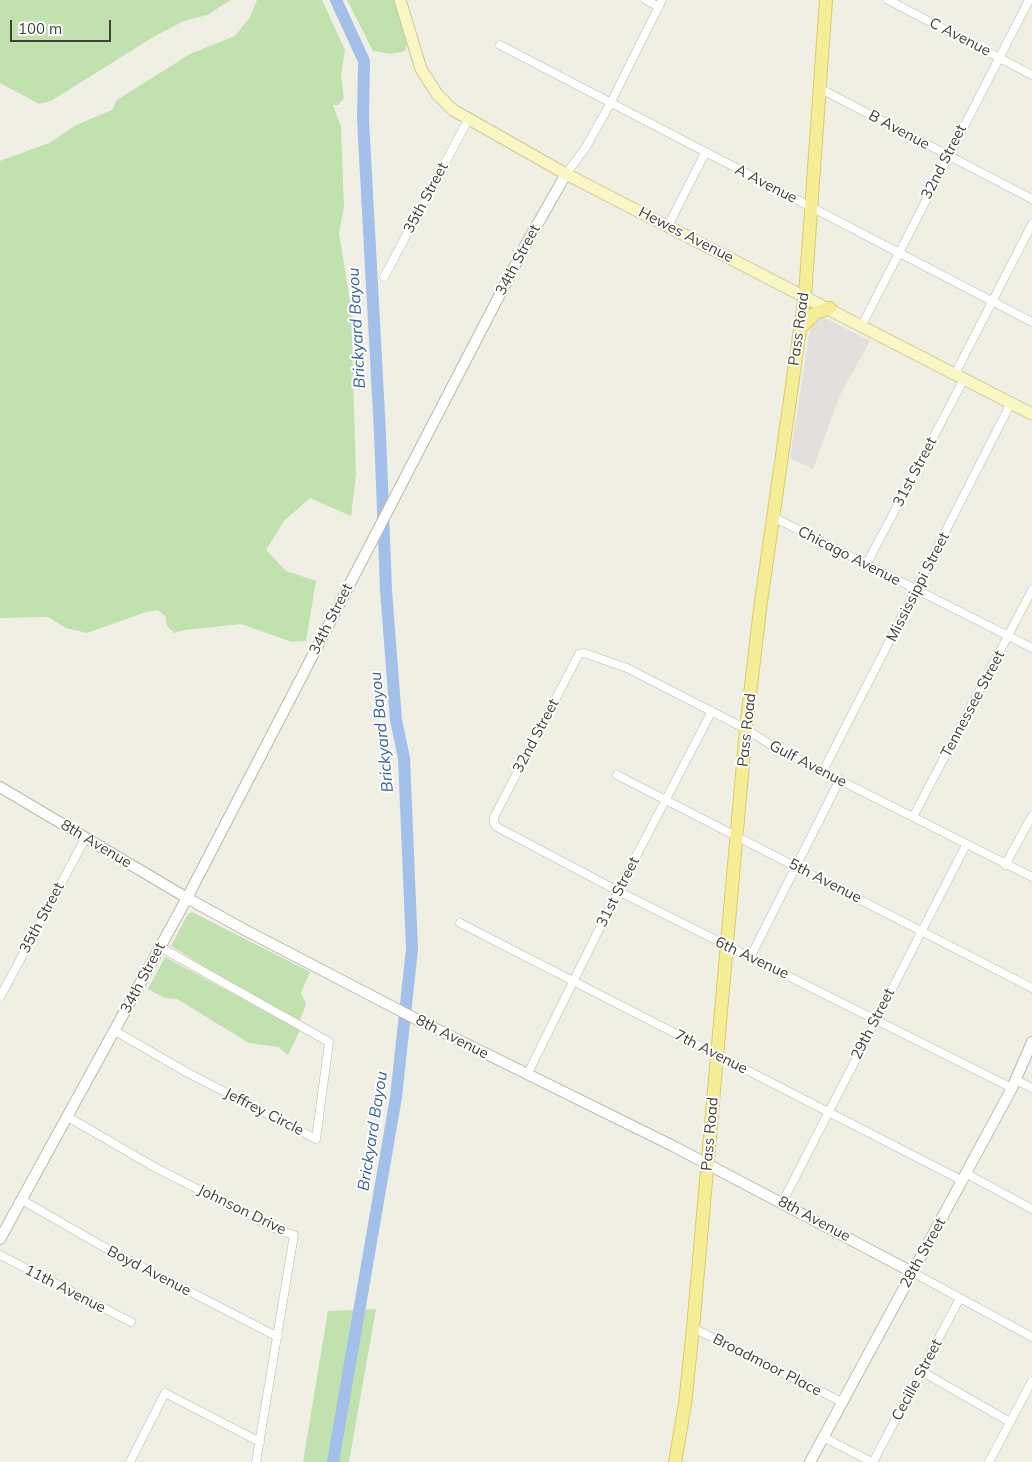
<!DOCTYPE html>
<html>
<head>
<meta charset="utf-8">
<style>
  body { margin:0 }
  #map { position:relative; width:1032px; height:1462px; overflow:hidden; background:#f0efe4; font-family:Mulish,sans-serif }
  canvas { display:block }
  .scale { position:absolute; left:10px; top:20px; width:101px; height:22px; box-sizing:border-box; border:2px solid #423f34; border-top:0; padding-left:6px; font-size:15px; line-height:18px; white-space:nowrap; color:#423f34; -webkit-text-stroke:4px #fff; paint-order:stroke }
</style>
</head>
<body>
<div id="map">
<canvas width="1032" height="1462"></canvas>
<div class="scale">100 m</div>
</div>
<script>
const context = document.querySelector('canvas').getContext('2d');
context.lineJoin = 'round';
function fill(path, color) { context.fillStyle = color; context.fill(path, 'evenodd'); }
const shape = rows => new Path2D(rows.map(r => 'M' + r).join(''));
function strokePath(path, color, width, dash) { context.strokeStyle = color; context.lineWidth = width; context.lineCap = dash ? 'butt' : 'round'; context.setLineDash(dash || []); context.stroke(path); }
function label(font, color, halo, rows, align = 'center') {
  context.font = font + ' Mulish,sans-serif'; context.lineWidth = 4; context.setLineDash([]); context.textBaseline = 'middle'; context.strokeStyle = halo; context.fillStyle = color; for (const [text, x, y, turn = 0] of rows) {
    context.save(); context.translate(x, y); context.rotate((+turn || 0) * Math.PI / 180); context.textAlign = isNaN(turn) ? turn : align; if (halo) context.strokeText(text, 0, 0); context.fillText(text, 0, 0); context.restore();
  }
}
fill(shape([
  [0,0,231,0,207,15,184,21,155,36,51,101,39,104,0,83],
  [257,0,322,0,345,50,341,75,344,98,338,105,333,105,341,127,344,207,339,233,351,307,356,475,351,516,310,498,284,521,266,550,286,571,316,581,306,641,292,642,241,624,185,630,174,633,167,626,166,617,158,610,146,612,87,633,66,628,48,617,0,618,0,161,49,143,76,125,112,110,117,100,190,54,235,36,250,17],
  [347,0,395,0,407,44,405,51,391,54,373,51],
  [192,912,310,972,301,993,306,1004,300,1020,236,986,171,946,188,914],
  [165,957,300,1030,288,1055,278,1047,249,1043,177,999,165,998,148,989],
  [376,1309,349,1462,303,1462,328,1311]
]), '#c1e2af');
fill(shape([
  [821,316,870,341,840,395,813,469,790,458,811,322]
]), '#e1e0dc');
strokePath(shape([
  [333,1462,396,1097,412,949,404,758,396,720,386,590,380,433,363,119,364,61,336,0]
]), '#a3c0ea', 12);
const minor = shape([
  [646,0,659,7],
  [888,0,1032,75],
  [500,45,1032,322],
  [819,88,1032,199],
  [566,174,586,147,610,104,662,0],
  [668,226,705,153],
  [384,277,468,120],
  [862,325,1029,0],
  [955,374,1032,224],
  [773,517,1032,648],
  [866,565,964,379],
  [823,771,1011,403],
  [617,775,1032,988],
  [913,817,1032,590],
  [1005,865,1032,816],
  [460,923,963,1181],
  [751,956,840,779],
  [0,997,85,839],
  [115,1031,188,1073,316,1139,329,1042,160,947],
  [527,1075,618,891,712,711],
  [1016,1080,1032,1088],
  [1012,1088,618,891,497,827,494,823,494,817,579,654,584,653,627,668,746,729,774,747,1032,877],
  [68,1117,156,1168,278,1230,294,1235,256,1462],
  [967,1174,1032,1209],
  [22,1200,109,1250,278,1337],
  [782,1203,966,845],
  [0,1255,131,1322],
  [912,1272,1032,1337],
  [693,1328,842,1402],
  [921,1371,1010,1422],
  [823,1437,872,1462],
  [130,1462,165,1393,260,1442],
  [873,1462,960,1298],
  [989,1462,1032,1381]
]);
const tertiary = shape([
  [0,787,187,898,245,930,418,1020,673,1146,912,1272],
  [0,1239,187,898,525,246,566,174],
  [810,1462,1012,1088,1032,1042]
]);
const secondary = shape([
  [400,0,421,69,437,94,453,110,566,174,1032,414]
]);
const primary = shape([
  [800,329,815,313,830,308],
  [675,1462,685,1404,693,1328,746,729,760,609,805,295,826,0]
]);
strokePath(minor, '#bbb8a7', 9);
strokePath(tertiary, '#bbb8a7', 12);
strokePath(secondary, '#cdc996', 13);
strokePath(primary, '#dacd68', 14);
strokePath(minor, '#fff', 8);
strokePath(tertiary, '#fff', 10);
strokePath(secondary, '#faf7c4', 11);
strokePath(primary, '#f6ed97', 12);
label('15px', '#423f34', '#fff', [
  ["C Avenue",960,37,27],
  ["B Avenue",899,130,28],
  ["32nd Street",944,162,-63],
  ["A Avenue",766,184,27],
  ["35th Street",426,198,-62],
  ["Hewes Avenue",686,235,27],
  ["34th Street",518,260,-62],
  ["Pass Road",799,329,-82],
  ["31st Street",915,472,-62],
  ["Chicago Avenue",849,556,27],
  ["Mississippi Street",918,587,-63],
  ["34th Street",331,619,-63],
  ["Tennessee Street",973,704,-62],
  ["Pass Road",747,730,-84],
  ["32nd Street",536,736,-62],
  ["Gulf Avenue",808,764,27],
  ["8th Avenue",96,844,31],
  ["5th Avenue",825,881,27],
  ["31st Street",618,892,-63],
  ["35th Street",42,918,-62],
  ["6th Avenue",752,958,25],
  ["34th Street",143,978,-62],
  ["29th Street",873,1024,-63],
  ["8th Avenue",452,1037,27],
  ["7th Avenue",711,1052,27],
  ["Jeffrey Circle",264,1112,27],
  ["Pass Road",710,1134,-85],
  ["Johnson Drive",242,1210,26],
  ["8th Avenue",814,1219,28],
  ["28th Street",923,1253,-61],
  ["Boyd Avenue",149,1271,27],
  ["11th Avenue",65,1289,27],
  ["Broadmoor Place",767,1365,27],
  ["Cecille Street",917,1380,-62]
]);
label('italic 16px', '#3661a5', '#fff', [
  ["Brickyard Bayou",357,328,-93],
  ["Brickyard Bayou",382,732,-96],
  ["Brickyard Bayou",373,1131,-81]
]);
</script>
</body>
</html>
